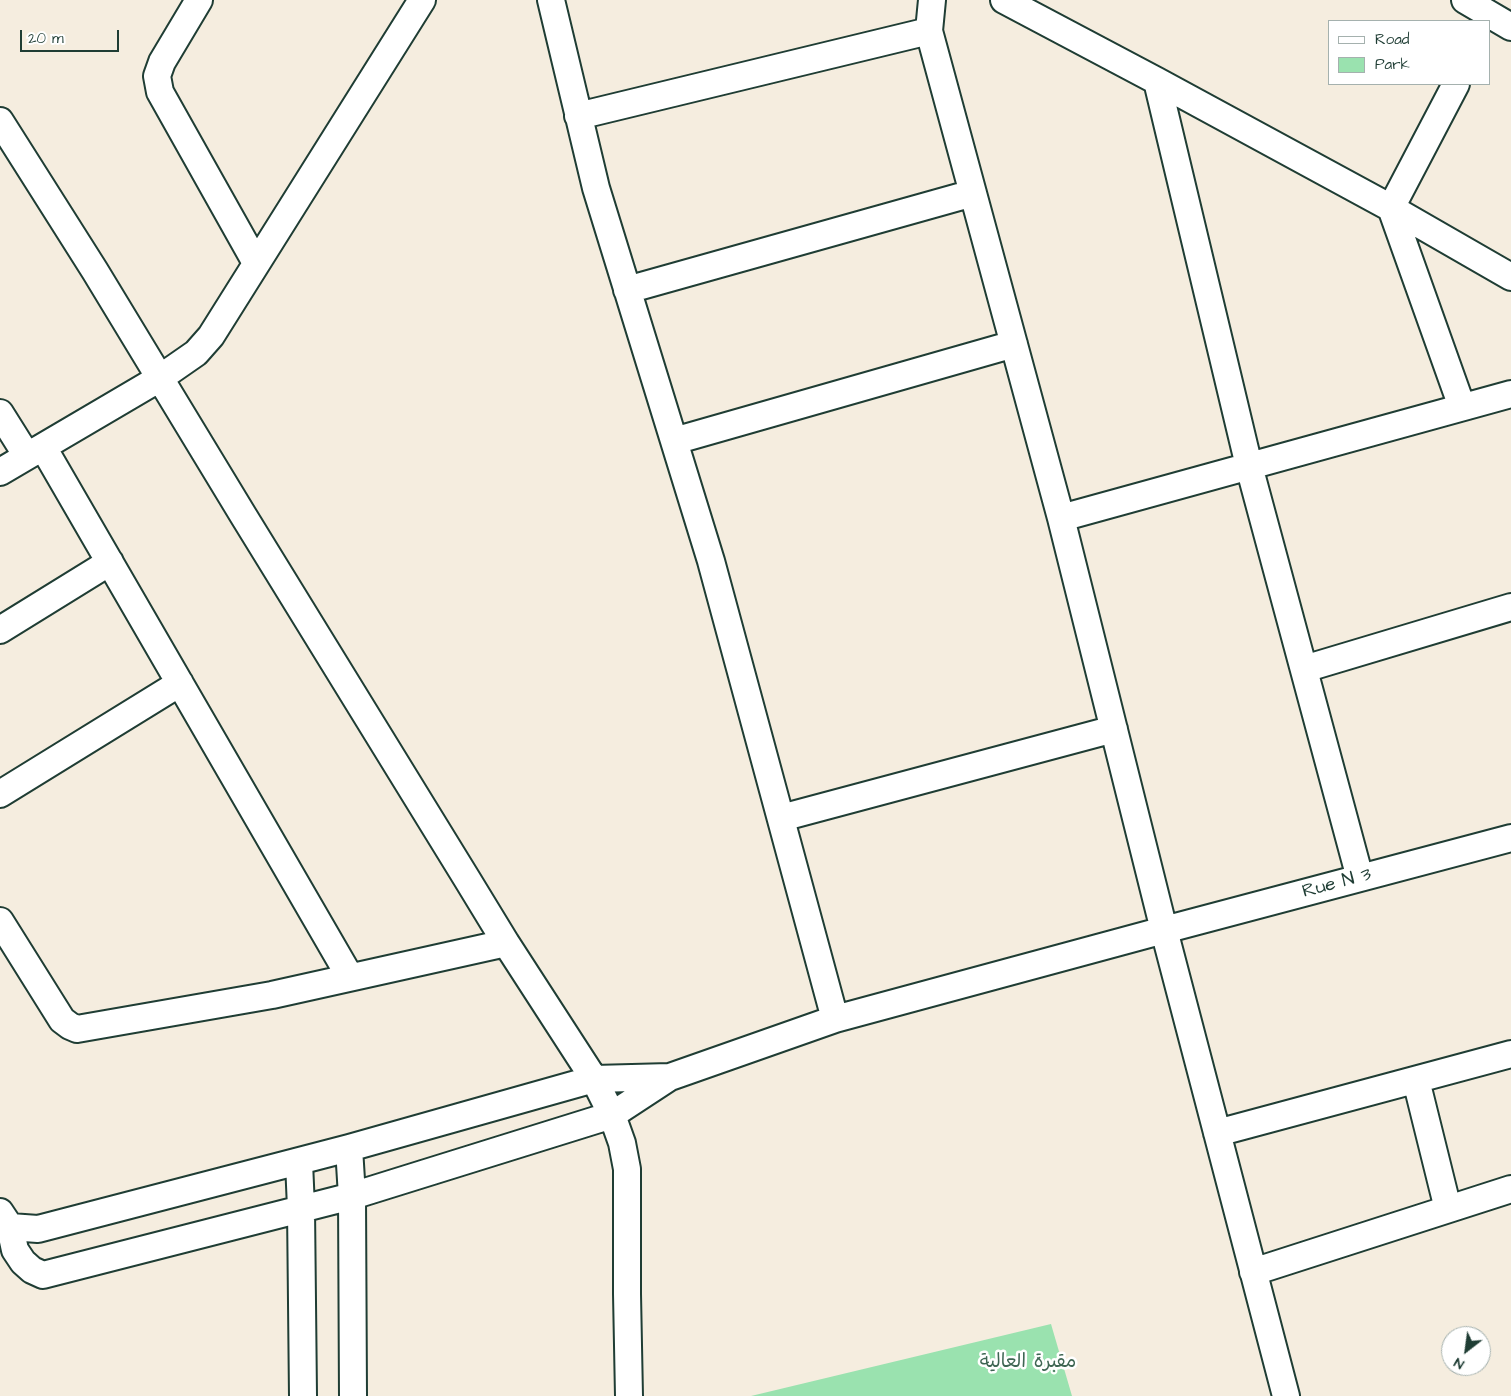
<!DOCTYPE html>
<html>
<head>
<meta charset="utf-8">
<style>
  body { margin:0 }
  #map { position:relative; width:1511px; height:1396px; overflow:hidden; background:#f5eddf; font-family:"Architects Daughter",sans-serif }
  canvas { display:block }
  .legend { position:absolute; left:1328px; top:20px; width:162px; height:65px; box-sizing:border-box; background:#fff; border:1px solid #a5b1ae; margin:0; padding:6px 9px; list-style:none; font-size:15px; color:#1f3d34 }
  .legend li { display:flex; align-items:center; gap:10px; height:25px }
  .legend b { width:25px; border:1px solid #a5b1ae }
  .north { position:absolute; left:1441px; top:1326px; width:50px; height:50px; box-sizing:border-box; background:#fff; border:1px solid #a5b1ae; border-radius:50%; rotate:210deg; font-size:14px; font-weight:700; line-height:20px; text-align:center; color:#1f3d34 }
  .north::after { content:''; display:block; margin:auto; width:18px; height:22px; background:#1f3d34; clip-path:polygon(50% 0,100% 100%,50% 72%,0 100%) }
  .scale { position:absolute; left:20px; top:30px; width:99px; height:22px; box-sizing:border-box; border:2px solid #1f3d34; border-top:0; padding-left:6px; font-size:15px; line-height:18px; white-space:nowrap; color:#1f3d34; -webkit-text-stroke:4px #fff; paint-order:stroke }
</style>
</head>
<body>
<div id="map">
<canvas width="1511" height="1396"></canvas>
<ul class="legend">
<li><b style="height:6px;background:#fff"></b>Road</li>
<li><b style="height:14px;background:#9ae2af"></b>Park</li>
</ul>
<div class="north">N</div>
<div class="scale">20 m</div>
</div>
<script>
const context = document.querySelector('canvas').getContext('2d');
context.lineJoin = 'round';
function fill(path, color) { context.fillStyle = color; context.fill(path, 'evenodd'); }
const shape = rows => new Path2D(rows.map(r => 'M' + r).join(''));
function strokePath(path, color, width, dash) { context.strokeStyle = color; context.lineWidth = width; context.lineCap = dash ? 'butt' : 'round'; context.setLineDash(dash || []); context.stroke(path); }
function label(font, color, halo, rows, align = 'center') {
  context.font = font + ' "Architects Daughter","Playpen Sans Arabic",sans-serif'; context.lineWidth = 5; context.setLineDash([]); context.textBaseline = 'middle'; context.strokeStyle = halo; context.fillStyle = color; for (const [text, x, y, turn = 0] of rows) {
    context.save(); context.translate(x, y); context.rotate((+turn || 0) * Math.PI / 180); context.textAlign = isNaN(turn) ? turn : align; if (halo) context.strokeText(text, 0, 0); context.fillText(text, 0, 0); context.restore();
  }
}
fill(shape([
  [1051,1324,1072,1396,751,1396]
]), '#9ae2af');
const street = shape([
  [199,0,162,62,157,76,160,92,256,263],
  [551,0,596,188,711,561,835,1019],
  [932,0,929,31,1061,518,1164,930,1286,1396],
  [1004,0,1157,81,1391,208,1511,277],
  [1465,0,1511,27],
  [1157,81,1249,466,1360,878],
  [1456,84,1391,208,1462,407],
  [578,116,929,31],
  [0,121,95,271,243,515,467,879,506,943,594,1079,612,1115,622,1143,627,1169,627,1294,629,1396],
  [627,290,973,193],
  [0,413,27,456],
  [674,441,1014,344],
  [43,447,350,977],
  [0,472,160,378,196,353,211,336,422,0],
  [1061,518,1511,394],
  [0,630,110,562],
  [1304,669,1511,607],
  [0,794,180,683],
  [781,818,1114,729],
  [0,921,62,1020,70,1026,77,1029,272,995,506,943],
  [1416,1080,1448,1209],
  [1217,1133,1511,1054],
  [349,1148,352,1196,353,1396],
  [299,1162,301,1208,303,1396],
  [0,1212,10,1227,15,1250,23,1262,32,1270,43,1275,352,1196,612,1115,670,1077,835,1019,1164,930,1511,838],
  [10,1227,38,1229,349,1148,594,1079,670,1077],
  [1253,1272,1511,1189]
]);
strokePath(street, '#1f3d34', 30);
strokePath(street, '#fff', 26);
label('19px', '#1f3d34', '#fff', [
  ["Rue N 3",1337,884,-15]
]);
label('19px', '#3e6653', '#fff', [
  ["مقبرة العالية",1028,1363]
]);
</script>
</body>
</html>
